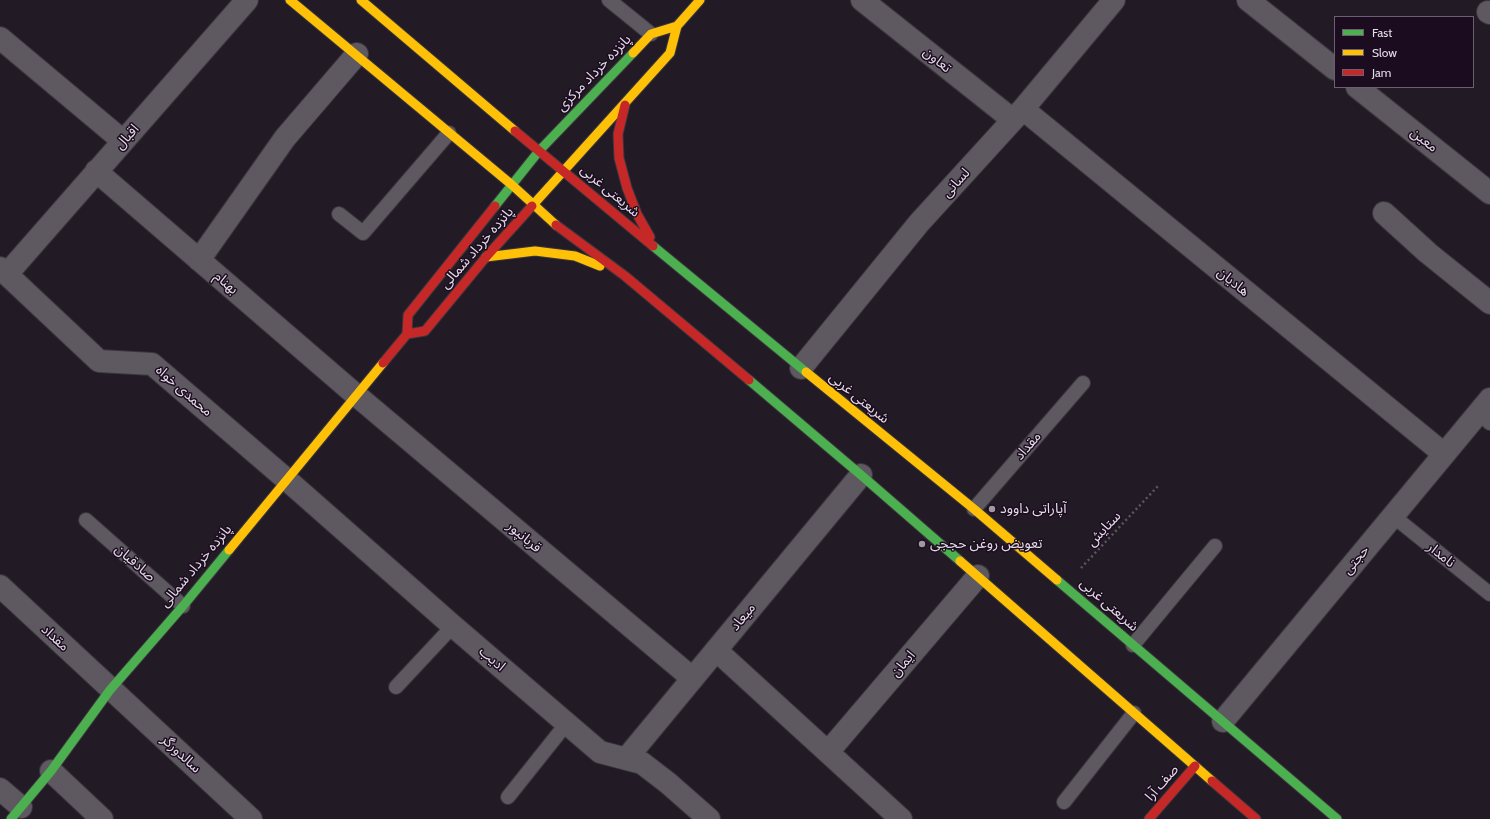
<!DOCTYPE html>
<html>
<head>
<meta charset="utf-8">
<style>
  body { margin:0 }
  #map { position:relative; width:1490px; height:819px; overflow:hidden; background:#221b25; font-family:Cabin,sans-serif }
  canvas { display:block }
  .legend { position:absolute; left:1334px; top:16px; width:140px; height:72px; box-sizing:border-box; background:#1b0d1f; border:1px solid #6c6070; margin:0; padding:5px 7px; list-style:none; font-size:12px; color:#e6dce9 }
  .legend li { display:flex; align-items:center; gap:8px; height:20px }
  .legend b { width:20px; border:1px solid #6c6070 }
</style>
</head>
<body>
<div id="map">
<canvas width="1490" height="819"></canvas>
<ul class="legend">
<li><b style="height:5px;background:#4caf50"></b>Fast</li>
<li><b style="height:5px;background:#ffc107"></b>Slow</li>
<li><b style="height:5px;background:#c62828"></b>Jam</li>
</ul>
</div>
<script>
const context = document.querySelector('canvas').getContext('2d');
context.lineJoin = 'round';
const shape = rows => new Path2D(rows.map(r => 'M' + r).join(''));
function strokePath(path, color, width, dash) { context.strokeStyle = color; context.lineWidth = width; context.lineCap = dash ? 'butt' : 'round'; context.setLineDash(dash || []); context.stroke(path); }
function label(font, color, halo, rows, align = 'center') {
  context.font = font + ' Cabin,"Noto Sans Arabic",sans-serif'; context.lineWidth = 3; context.setLineDash([]); context.textBaseline = 'middle'; context.strokeStyle = halo; context.fillStyle = color; for (const [text, x, y, turn = 0] of rows) {
    context.save(); context.translate(x, y); context.rotate((+turn || 0) * Math.PI / 180); context.textAlign = isNaN(turn) ? turn : align; if (halo) context.strokeText(text, 0, 0); context.fillText(text, 0, 0); context.restore();
  }
}
const lane = shape([
  [609,0,651,34],
  [339,214,363,233,449,133],
  [1478,412,1490,423],
  [974,509,1083,383],
  [1393,516,1490,594],
  [86,520,183,606],
  [1133,645,1215,546],
  [396,687,453,626],
  [508,797,567,723],
  [1064,802,1134,713]
]);
const street = shape([
  [862,0,1013,120],
  [1248,0,1335,69],
  [1488,12,1490,13],
  [0,38,123,141],
  [1357,87,1490,193],
  [1023,109,1444,454],
  [96,171,356,395,692,678],
  [1384,213,1428,253,1490,303],
  [199,260,285,138,357,54],
  [0,268,99,361,152,364,286,479,453,626,600,752,642,763,668,783,709,819],
  [7,274,247,0],
  [801,368,919,223,1023,109,1114,0],
  [0,586,251,819],
  [716,650,901,819],
  [1223,721,1490,399],
  [828,752,978,576],
  [626,759,861,475],
  [51,771,102,819],
  [0,789,21,807]
]);
const fast = shape([
  [495,206,539,151,633,53],
  [653,246,806,372],
  [749,380,861,475,960,561],
  [1057,580,1337,819],
  [11,819,51,771,110,690,183,606,229,550]
]);
const slow = shape([
  [290,0,512,185,556,225],
  [361,0,515,131],
  [633,53,651,34,677,26],
  [532,206,670,53,677,26,700,0],
  [486,257,535,251,575,256,600,266],
  [806,372,974,509,1057,580],
  [229,550,383,363],
  [960,561,1212,781]
]);
const jam = shape([
  [625,105,618,134,619,158,627,188,637,214,650,237],
  [515,131,653,246],
  [556,225,625,276,749,380],
  [407,334,425,331,486,257,532,206],
  [383,363,407,334,408,315,495,206],
  [1212,781,1256,819],
  [1149,819,1195,766]
]);
strokePath(lane, '#3b363d', 16);
strokePath(street, '#3b363d', 24);
strokePath(fast, '#3b363d', 11);
strokePath(slow, '#3b363d', 11);
strokePath(jam, '#3b363d', 11);
strokePath(shape([
  [1081,568,1158,486]
]), '#5d575f', 2.5, [2, 3]);
strokePath(lane, '#5e5960', 14);
strokePath(street, '#5e5960', 22);
strokePath(fast, '#4caf50', 9);
strokePath(slow, '#ffc107', 9);
strokePath(jam, '#c62828', 9);
for (const [x, y, r, color] of [
  [992,509,4,"#a198a4"],
  [922,544,4,"#a198a4"]
]) { const dot = new Path2D(); dot.arc(x, y, r, 0, 2 * Math.PI); context.fillStyle = color; context.fill(dot); strokePath(dot, '#1b0d1f', 1.5); }
label('14px', '#e6dce9', '#1b0d1f', [
  ["تعاون",937,60,39],
  ["پانزده خرداد مرکزی",594,73,-46],
  ["اقبال",127,137,-48],
  ["معین",1424,140,38],
  ["لسانی",956,183,-48],
  ["شریعتی غربی",610,191,40],
  ["پانزده خرداد شمالی",477,248,-49],
  ["هادیان",1233,282,39],
  ["بهنام",226,283,41],
  ["محمدی خواه",184,391,41],
  ["شریعتی غربی",859,398,39],
  ["مقداد",1028,446,-49],
  ["ستایش",1104,529,-47],
  ["قربانپور",524,537,40],
  ["نامدار",1441,555,39],
  ["حجتی",1356,560,-50],
  ["صادقیان",135,563,41],
  ["پانزده خرداد شمالی",196,566,-50],
  ["شریعتی غربی",1109,605,41],
  ["میعاد",743,617,-50],
  ["مقداد",55,638,43],
  ["ادیب",492,659,41],
  ["ایمان",903,664,-50],
  ["سالدورگر",181,754,43],
  ["صف آرا",1162,783,-49]
]);
label('14px', '#e6dce9', '#1b0d1f', [
  ["آپاراتی داوود",1000,509],
  ["تعویض روغن حججی",930,544]
], 'left');
</script>
</body>
</html>
